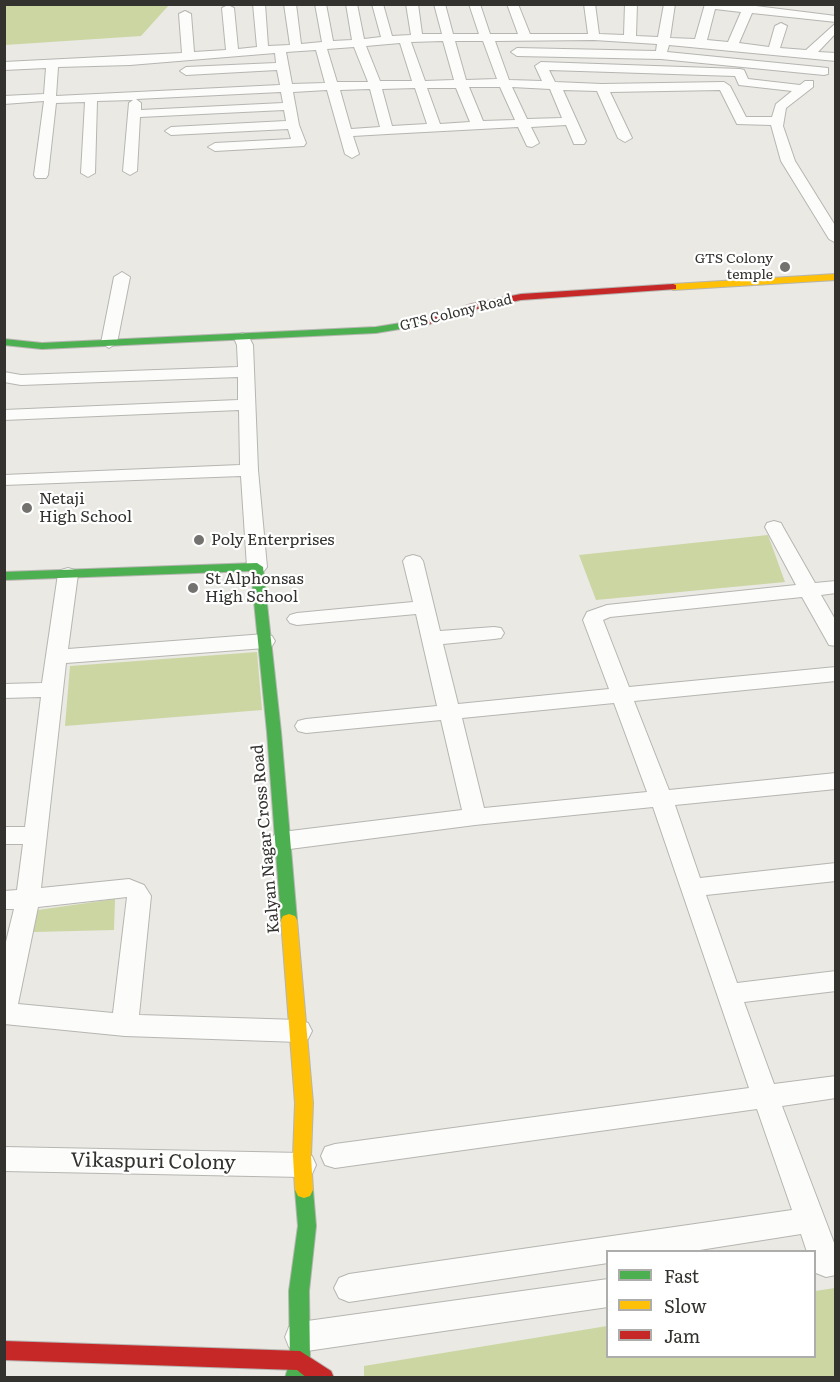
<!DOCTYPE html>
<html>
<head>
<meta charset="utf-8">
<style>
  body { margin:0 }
  #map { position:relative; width:840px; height:1382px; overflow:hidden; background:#eae9e4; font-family:Literata,serif }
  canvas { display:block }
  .frame { position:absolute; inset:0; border:6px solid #33322f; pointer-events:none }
  .legend { position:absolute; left:606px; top:1250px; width:210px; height:108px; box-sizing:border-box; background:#fff; border:2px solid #adadac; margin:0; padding:8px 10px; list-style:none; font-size:18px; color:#33322f }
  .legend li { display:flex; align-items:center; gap:12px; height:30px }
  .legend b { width:30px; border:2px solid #adadac }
</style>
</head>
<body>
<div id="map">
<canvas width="840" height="1382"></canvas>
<div class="frame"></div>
<ul class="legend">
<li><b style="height:8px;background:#4caf50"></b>Fast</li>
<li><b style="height:8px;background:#ffc107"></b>Slow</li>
<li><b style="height:8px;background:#c62828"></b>Jam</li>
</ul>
</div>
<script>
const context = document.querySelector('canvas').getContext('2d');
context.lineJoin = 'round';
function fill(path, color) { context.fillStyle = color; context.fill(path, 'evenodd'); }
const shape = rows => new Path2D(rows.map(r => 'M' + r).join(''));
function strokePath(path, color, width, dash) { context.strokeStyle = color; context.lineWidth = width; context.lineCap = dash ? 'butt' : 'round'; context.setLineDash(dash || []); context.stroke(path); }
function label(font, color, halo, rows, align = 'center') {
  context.font = font + ' Literata,serif'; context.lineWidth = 4.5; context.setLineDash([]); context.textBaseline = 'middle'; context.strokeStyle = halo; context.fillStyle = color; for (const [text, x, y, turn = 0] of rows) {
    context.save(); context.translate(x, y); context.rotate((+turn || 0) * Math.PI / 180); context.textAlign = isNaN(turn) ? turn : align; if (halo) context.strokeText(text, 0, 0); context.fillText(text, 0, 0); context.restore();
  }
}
fill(shape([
  [5,4,169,4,169,5,141,36,5,45],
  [768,535,785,582,596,600,579,555],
  [257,652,262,710,65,726,70,666],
  [115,899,114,930,34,932,31,911],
  [835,1288,835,1377,364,1377,364,1366,607,1326,608,1356,814,1356,815,1291]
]), '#cbd6a3');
const street = shape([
  [253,4,265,4,268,46,290,45,284,4,296,4,301,44,322,42,315,4,326,4,333,41,352,40,346,4,357,4,364,39,381,37,372,4,383,4,392,36,411,35,406,4,418,4,422,34,442,34,434,4,445,4,453,34,479,34,469,4,480,4,490,34,518,34,507,4,518,4,530,34,588,34,584,4,595,4,599,34,624,35,625,4,637,4,636,36,658,37,664,4,675,4,670,38,695,39,705,4,748,5,836,16,836,22,752,13,739,43,769,47,775,26,781,23,787,26,780,48,806,50,836,23,836,33,818,52,836,53,836,61,669,45,667,52,828,68,828,74,824,75,661,59,517,56,511,52,517,48,656,51,657,44,594,40,495,41,509,80,542,81,535,66,541,62,740,69,744,70,748,79,800,85,805,81,813,81,813,87,786,108,783,126,795,161,836,227,836,243,829,239,781,161,771,125,737,124,720,90,610,92,632,138,625,142,618,138,597,91,563,90,586,141,584,144,574,144,566,125,531,127,539,143,532,147,527,146,518,127,387,134,353,136,359,154,352,158,345,154,327,90,293,92,299,125,306,143,304,146,215,151,208,147,215,143,291,139,288,129,171,135,165,131,171,127,286,121,284,110,140,117,137,171,130,175,123,171,129,103,133,100,97,101,95,173,88,177,81,173,85,102,56,103,48,175,46,178,36,178,34,175,44,101,4,104,4,96,44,94,46,68,4,70,4,62,182,53,179,14,185,11,191,14,194,52,226,50,222,8,228,5,234,8,238,49,257,47,253,4],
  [715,9,741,12,728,42,707,40,715,9],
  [443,41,454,80,425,81,411,42,443,41],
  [455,41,483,41,497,79,466,80,455,41],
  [400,43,412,81,380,81,366,46,400,43],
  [354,47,368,82,337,82,327,49,354,47],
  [316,50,325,83,292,84,286,52,316,50],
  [275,53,276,63,186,67,180,71,186,75,277,70,280,85,56,96,58,67,130,65,275,53],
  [549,70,735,76,739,85,792,91,776,104,772,117,746,117,730,86,724,82,602,84,555,82,549,70],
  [469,87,500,87,515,120,483,121,469,87],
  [512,87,550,89,562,118,527,119,512,87],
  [415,88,427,124,392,126,382,89,415,88],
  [427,88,456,88,470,122,440,124,427,88],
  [370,89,380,127,351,129,340,90,370,89],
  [281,92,283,103,141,110,141,103,136,99,281,92],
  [122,272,130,277,117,343,109,348,101,343,114,277,122,272],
  [242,333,248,335,253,345,258,470,267,567,264,571,250,571,247,567,241,476,4,485,4,475,240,465,239,410,4,420,4,410,238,400,238,377,21,385,4,382,4,372,21,375,238,367,237,345,234,338,242,333],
  [774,521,781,523,783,527,815,583,836,581,836,593,821,595,836,621,836,646,829,645,802,597,610,617,603,620,629,687,836,667,836,681,634,701,669,790,836,773,836,789,675,805,700,878,836,863,836,881,706,895,737,983,836,971,836,991,744,1002,774,1084,836,1076,836,1098,782,1106,836,1248,836,1275,826,1277,816,1273,814,1252,807,1252,801,1234,687,1252,608,1252,608,1263,349,1302,339,1298,334,1288,339,1278,349,1274,792,1210,757,1109,335,1168,325,1165,321,1156,325,1147,335,1144,749,1088,653,807,475,825,282,850,274,847,270,841,274,835,282,832,462,810,441,720,306,733,298,731,295,726,298,721,306,719,437,706,416,614,297,625,290,623,287,619,290,615,297,613,413,602,403,561,406,557,413,555,420,557,423,561,440,631,494,627,501,628,504,633,501,638,494,639,443,644,458,704,609,689,583,620,587,612,607,605,796,585,765,527,767,523,774,521],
  [614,703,647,792,484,808,462,718,614,703],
  [68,568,75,570,78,574,68,649,265,634,272,636,275,641,272,646,265,648,66,663,41,888,129,879,144,885,151,896,139,1015,299,1020,308,1023,312,1031,308,1039,299,1042,125,1036,4,1024,4,950,14,909,4,909,4,891,17,890,23,844,4,844,4,827,25,827,41,697,4,698,4,684,42,683,58,574,61,570,68,568],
  [127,897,113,1013,18,1004,38,907,127,897],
  [4,1147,302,1153,312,1156,316,1165,312,1174,302,1177,4,1171,4,1147],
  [608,1279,608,1307,300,1352,289,1347,285,1337,289,1327,300,1322,608,1279]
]);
const fast = shape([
  [426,319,431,322,430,324,376,333,42,349,4,345,4,339,42,343,376,327,426,319],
  [257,563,263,567,281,732,297,920,295,924,289,926,283,924,281,920,267,732,251,571,4,580,4,572,257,563],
  [304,1182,310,1184,313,1190,316,1226,309,1291,310,1361,305,1378,285,1378,290,1361,289,1291,298,1226,295,1190,298,1184,304,1182]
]);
const slow = shape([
  [836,274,836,280,673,290,668,287,673,284,836,274],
  [289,914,295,916,297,920,313,1103,311,1156,313,1190,310,1196,304,1198,298,1196,295,1190,293,1156,295,1103,281,920,283,916,289,914]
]);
const jam = shape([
  [673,284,676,285,676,289,521,300,477,309,426,325,421,322,471,304,521,294,673,284],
  [4,1341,300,1351,331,1371,334,1378,307,1378,297,1370,4,1360,4,1341]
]);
strokePath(street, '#b6b5b1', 2);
strokePath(fast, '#b6b5b1', 2);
strokePath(slow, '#b6b5b1', 2);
strokePath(jam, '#b6b5b1', 2);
fill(street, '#fcfcfb');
fill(fast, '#4caf50');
fill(slow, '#ffc107');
fill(jam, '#c62828');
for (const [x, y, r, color] of [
  [785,267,6,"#73726e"],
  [27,508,6,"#73726e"],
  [199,540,6,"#73726e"],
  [193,588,6,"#73726e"]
]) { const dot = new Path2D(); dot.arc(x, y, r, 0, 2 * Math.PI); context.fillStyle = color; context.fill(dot); strokePath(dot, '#fff', 2); }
label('14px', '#33322f', '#fff', [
  ["GTS Colony",773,259],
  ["temple",773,275]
], 'right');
label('14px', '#33322f', '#fff', [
  ["GTS Colony Road",456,313,-14]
]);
label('16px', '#33322f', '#fff', [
  ["Netaji",39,499],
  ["High School",39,517],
  ["Poly Enterprises",211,540],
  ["St Alphonsas",205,579],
  ["High School",205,597]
], 'left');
label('16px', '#33322f', '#fff', [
  ["Kalyan Nagar Cross Road",266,839,-95]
]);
label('20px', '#33322f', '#fff', [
  ["Vikaspuri Colony",153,1162,1]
]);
</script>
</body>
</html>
